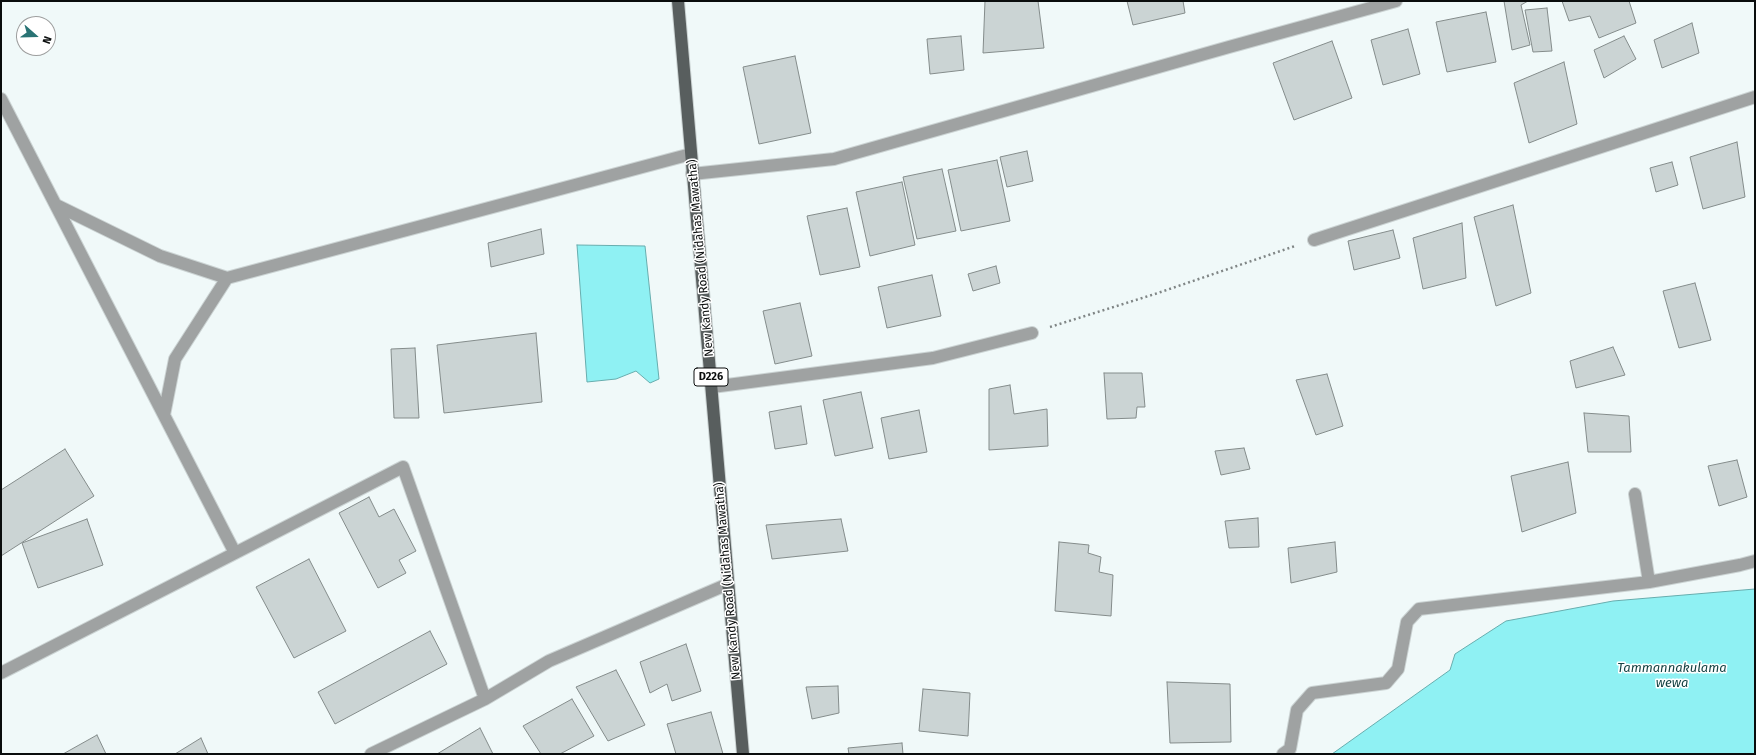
<!DOCTYPE html>
<html>
<head>
<meta charset="utf-8">
<style>
  body { margin:0 }
  #map { position:relative; width:1756px; height:755px; overflow:hidden; background:#f0f9f9; font-family:"Fira Sans",sans-serif }
  canvas { display:block }
  .frame { position:absolute; inset:0; border:2px solid #0a0d0d; pointer-events:none }
  .north { position:absolute; left:16px; top:16px; width:40px; height:40px; box-sizing:border-box; background:#fff; border:1px solid #9d9e9e; border-radius:50%; rotate:110deg; font-size:11px; font-weight:700; line-height:16px; text-align:center; color:#0a0d0d }
  .north::after { content:''; display:block; margin:auto; width:14px; height:18px; background:#297374; clip-path:polygon(50% 0,100% 100%,50% 72%,0 100%) }
</style>
</head>
<body>
<div id="map">
<canvas width="1756" height="755"></canvas>
<div class="frame"></div>
<div class="north">N</div>
</div>
<script>
const context = document.querySelector('canvas').getContext('2d');
context.lineJoin = 'round';
function fill(path, color) { context.fillStyle = color; context.fill(path, 'evenodd'); }
const shape = rows => new Path2D(rows.map(r => 'M' + r).join(''));
function strokePath(path, color, width, dash) { context.strokeStyle = color; context.lineWidth = width; context.lineCap = dash ? 'butt' : 'round'; context.setLineDash(dash || []); context.stroke(path); }
function label(font, color, halo, rows, align = 'center') {
  context.font = font + ' "Fira Sans",sans-serif'; context.lineWidth = 3; context.setLineDash([]); context.textBaseline = 'middle'; context.strokeStyle = halo; context.fillStyle = color; for (const [text, x, y, turn = 0] of rows) {
    context.save(); context.translate(x, y); context.rotate((+turn || 0) * Math.PI / 180); context.textAlign = isNaN(turn) ? turn : align; if (halo) context.strokeText(text, 0, 0); context.fillText(text, 0, 0); context.restore();
  }
}
const water = shape([
  [577,245,645,246,659,379,650,383,636,371,616,379,587,382,577,245],
  [1755,589,1755,754,1332,754,1450,670,1455,654,1506,621,1613,601,1755,589]
]);
fill(water, '#8ff1f3');
strokePath(water, '#67adae', 1);
const building = shape([
  [985,1,1038,1,1044,48,983,53,985,1],
  [1127,1,1183,1,1185,13,1133,25,1127,1],
  [1504,1,1528,1,1521,5,1530,45,1512,50,1504,1],
  [1562,1,1629,1,1636,23,1599,38,1590,16,1569,21,1562,1],
  [1547,8,1552,51,1533,52,1525,10,1547,8],
  [1486,12,1496,62,1447,72,1436,22,1486,12],
  [1692,23,1699,53,1662,68,1654,40,1692,23],
  [1408,29,1420,74,1383,85,1371,40,1408,29],
  [961,36,964,70,930,74,927,39,961,36],
  [1624,36,1636,59,1604,78,1594,50,1624,36],
  [1332,41,1352,98,1294,120,1273,63,1332,41],
  [795,56,811,133,759,144,743,67,795,56],
  [1564,62,1577,124,1529,143,1514,83,1564,62],
  [1737,142,1745,197,1703,209,1690,157,1737,142],
  [1027,151,1033,181,1007,187,1000,157,1027,151],
  [997,160,1010,221,961,231,948,170,997,160],
  [1672,162,1678,185,1656,192,1650,168,1672,162],
  [942,169,956,231,917,239,903,177,942,169],
  [902,182,915,245,870,256,856,192,902,182],
  [1513,205,1531,293,1496,306,1474,217,1513,205],
  [847,208,860,267,820,275,807,216,847,208],
  [1462,223,1466,278,1423,289,1413,238,1462,223],
  [541,229,544,254,491,267,488,243,541,229],
  [1393,230,1400,258,1354,270,1348,241,1393,230],
  [996,266,1000,283,973,291,968,274,996,266],
  [932,275,941,316,887,328,878,287,932,275],
  [1695,283,1711,340,1679,348,1663,291,1695,283],
  [800,303,812,356,775,364,763,311,800,303],
  [536,333,542,402,444,413,437,345,536,333],
  [1613,347,1625,375,1576,388,1570,361,1613,347],
  [415,348,419,418,394,418,391,349,415,348],
  [1104,373,1142,373,1145,407,1137,407,1136,418,1107,419,1104,373],
  [1327,374,1343,426,1316,435,1296,380,1327,374],
  [1010,385,1014,414,1047,409,1048,446,989,450,989,389,1010,385],
  [861,392,873,448,835,456,823,400,861,392],
  [801,406,807,444,775,449,769,412,801,406],
  [919,410,927,452,889,459,881,418,919,410],
  [1584,413,1629,416,1631,452,1588,452,1584,413],
  [1244,448,1250,469,1221,475,1215,451,1244,448],
  [65,449,94,496,1,556,1,490,65,449],
  [1737,460,1747,497,1719,506,1708,466,1737,460],
  [1568,462,1576,513,1522,532,1511,476,1568,462],
  [369,497,379,517,394,509,416,551,399,560,406,573,378,588,339,513,369,497],
  [1258,518,1259,547,1229,548,1225,521,1258,518],
  [87,519,103,565,38,588,22,543,87,519],
  [841,519,848,551,772,559,766,525,841,519],
  [1059,542,1089,545,1088,553,1101,557,1099,572,1113,575,1111,616,1055,611,1059,542],
  [1335,542,1337,572,1291,583,1288,548,1335,542],
  [309,559,346,631,294,658,256,587,309,559],
  [430,631,447,664,335,724,318,692,430,631],
  [686,644,701,691,672,701,667,684,650,693,640,662,686,644],
  [616,670,645,725,608,741,576,687,616,670],
  [1167,682,1230,684,1231,742,1170,743,1167,682],
  [838,686,839,713,812,719,806,687,838,686],
  [923,689,970,693,968,736,919,731,923,689],
  [572,699,594,736,560,754,541,754,523,726,572,699],
  [711,712,723,754,676,754,667,724,711,712],
  [480,728,493,754,437,754,480,728],
  [97,735,106,754,63,754,97,735],
  [201,738,208,754,175,754,201,738],
  [902,743,903,754,849,754,848,748,902,743]
]);
fill(building, '#cbd4d4');
strokePath(building, '#848c8b', 1);
const minor = shape([
  [1,99,235,553],
  [692,174,834,159,1229,47,1396,1],
  [56,205,160,256,227,278,691,154],
  [1314,240,1755,97],
  [712,387,933,358,1032,333],
  [164,415,175,359,227,278],
  [1635,494,1649,582],
  [1,673,403,467,485,699],
  [371,754,485,699,549,661,728,584],
  [1283,754,1290,749,1297,710,1312,693,1386,683,1398,669,1407,622,1419,609,1649,582,1740,565,1755,561]
]);
const major = shape([
  [678,1,743,754]
]);
strokePath(minor, '#cbd3d3', 14);
strokePath(major, '#cbd3d3', 14);
strokePath(shape([
  [1050,327,1158,293,1295,246]
]), '#808686', 2.5, [2, 3]);
strokePath(minor, '#9fa2a2', 12);
strokePath(major, '#585e5e', 12);
for (const [x, y, w] of [
  [711,377,34]
]) { const box = new Path2D(); box.roundRect(x - w / 2, y - 9, w, 18, 3); context.fillStyle = '#fff'; context.fill(box); strokePath(box, '#0a0d0d', 1); }
label('bold 11px', '#0a0d0d', null, [
  ["D226",711,377]
]);
label('12px', '#0a0d0d', '#fff', [
  ["New Kandy Road (Nidahas Mawatha)",701,258,-95],
  ["New Kandy Road (Nidahas Mawatha)",728,581,-95]
]);
label('italic 13px', '#144243', '#fff', [
  ["Tammannakulama",1672,668],
  ["wewa",1672,683]
]);
</script>
</body>
</html>
